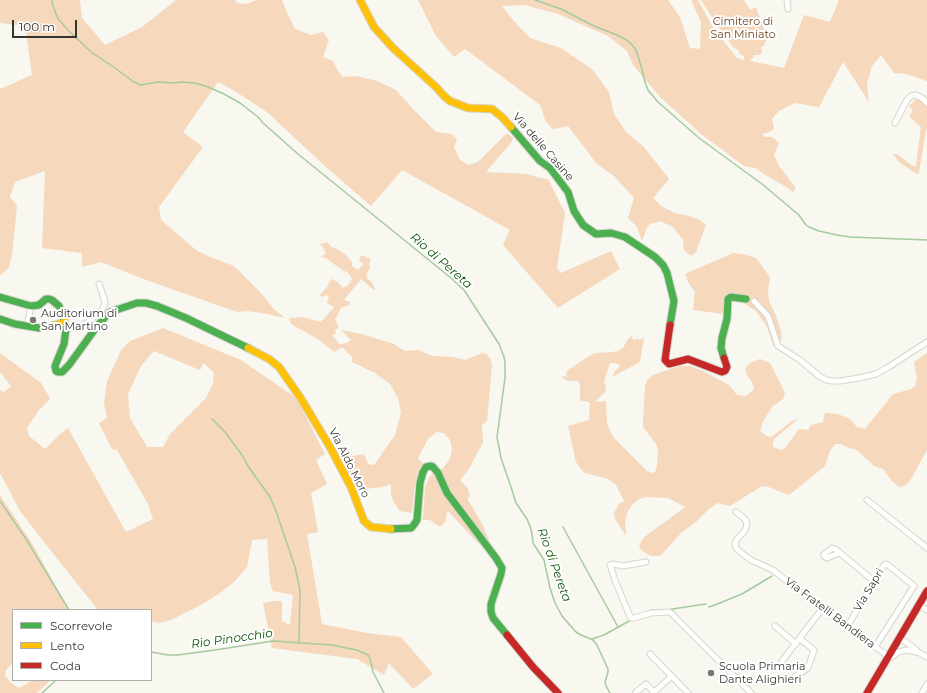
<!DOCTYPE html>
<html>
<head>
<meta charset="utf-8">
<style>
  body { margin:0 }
  #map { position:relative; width:927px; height:693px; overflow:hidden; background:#f8f7f0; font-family:Montserrat,sans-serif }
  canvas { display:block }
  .legend { position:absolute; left:12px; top:609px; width:140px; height:72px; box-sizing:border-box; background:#fff; border:1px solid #aeaeac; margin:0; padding:5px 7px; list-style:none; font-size:12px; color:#35352f }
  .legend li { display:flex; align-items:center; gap:8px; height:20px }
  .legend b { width:20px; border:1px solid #aeaeac }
  .scale { position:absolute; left:12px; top:20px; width:65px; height:18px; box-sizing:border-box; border:2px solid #35352f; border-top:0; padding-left:5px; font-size:12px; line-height:14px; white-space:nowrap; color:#35352f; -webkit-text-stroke:3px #fff; paint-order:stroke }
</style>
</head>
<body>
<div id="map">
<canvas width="927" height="693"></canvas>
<ul class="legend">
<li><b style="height:5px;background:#4caf50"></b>Scorrevole</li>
<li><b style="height:5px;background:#ffc107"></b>Lento</li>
<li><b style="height:5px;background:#c62828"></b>Coda</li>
</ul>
<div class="scale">100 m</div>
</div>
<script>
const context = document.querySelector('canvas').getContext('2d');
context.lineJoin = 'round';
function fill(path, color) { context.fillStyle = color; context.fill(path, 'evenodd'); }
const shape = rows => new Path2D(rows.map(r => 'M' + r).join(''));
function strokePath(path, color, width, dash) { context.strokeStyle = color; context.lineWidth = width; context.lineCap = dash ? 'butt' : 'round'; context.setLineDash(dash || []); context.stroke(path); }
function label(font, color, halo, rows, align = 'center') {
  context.font = font + ' Montserrat,sans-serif'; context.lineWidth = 4; context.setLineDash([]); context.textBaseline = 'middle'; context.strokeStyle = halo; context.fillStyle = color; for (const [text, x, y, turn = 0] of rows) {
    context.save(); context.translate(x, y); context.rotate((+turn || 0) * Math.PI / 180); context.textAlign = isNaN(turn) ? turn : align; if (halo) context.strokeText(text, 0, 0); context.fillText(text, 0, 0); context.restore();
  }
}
fill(shape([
  [0,0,80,0,82,18,105,45,142,27,176,0,235,0,237,3,247,4,256,0,282,0,287,13,295,29,311,35,323,32,329,40,323,57,333,61,338,71,343,77,356,76,377,81,396,90,413,109,436,132,451,134,457,139,454,147,460,160,469,165,478,162,507,133,513,138,511,143,496,160,486,172,527,174,540,178,548,179,565,213,557,268,561,273,611,251,620,269,558,308,503,245,510,230,402,170,371,206,326,167,267,112,233,90,218,82,183,132,203,147,159,207,161,220,196,250,210,257,234,266,260,292,273,308,285,318,267,314,248,311,237,312,146,280,101,262,82,267,82,253,42,248,45,171,15,182,10,197,17,206,12,255,9,267,0,276,0,89,32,75,25,26,0,23],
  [418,0,668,0,680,17,690,48,700,49,701,22,691,0,698,0,712,26,737,58,744,60,744,56,739,54,739,51,732,46,718,26,701,0,744,0,750,10,756,7,767,38,764,46,761,47,762,53,760,55,754,55,753,58,750,61,784,68,804,15,830,22,839,0,927,0,927,81,906,74,894,73,881,55,872,66,867,84,869,102,843,62,819,107,795,103,779,111,772,119,774,129,770,132,762,134,765,137,772,137,779,143,774,155,779,166,796,188,793,192,783,185,767,176,755,168,744,166,701,134,660,97,633,65,627,51,608,36,558,14,525,5,502,6,513,20,530,38,561,48,592,69,609,92,614,114,626,132,644,147,669,179,653,198,661,206,675,213,689,216,698,219,706,225,696,252,691,256,684,250,683,240,673,227,660,221,650,224,647,227,642,241,637,227,628,218,634,198,614,176,597,164,568,126,553,129,546,122,540,105,465,49,454,57,436,36],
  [915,100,921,100,927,107,927,128,926,130,919,173,917,174,912,171,899,162,893,154,897,154,907,162,913,166,916,166,921,127,909,116,913,111,909,106],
  [326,242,328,243,331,247,337,249,345,254,352,262,352,266,358,270,360,268,363,264,359,260,361,256,365,256,367,258,371,259,369,264,370,268,366,275,368,279,372,282,375,289,374,290,368,285,361,279,344,300,350,302,349,305,341,308,335,320,338,325,338,328,335,330,336,333,334,334,332,334,339,344,347,343,351,340,341,330,362,334,394,344,405,351,418,350,433,356,453,357,466,360,482,353,487,354,491,360,492,366,491,376,487,421,482,425,483,442,469,469,460,480,468,489,470,496,467,499,472,506,483,526,490,543,486,550,475,540,449,512,447,512,446,520,442,526,438,526,430,520,423,520,425,487,430,476,443,468,450,459,452,449,450,440,444,433,437,432,428,439,418,458,423,464,418,474,414,490,412,513,400,511,395,504,391,496,391,484,382,487,362,489,355,486,341,458,364,454,368,464,374,465,395,435,401,413,398,398,390,384,375,373,352,362,352,357,342,347,334,352,321,341,291,324,289,318,302,317,321,322,334,307,327,303,329,296,326,295,322,297,320,295,327,287,331,279,334,280,339,283,343,288,347,286,350,283,352,279,350,275,347,272,342,270,326,258,320,257,326,254,325,251,320,243,323,244],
  [733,253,743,254,756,258,770,277,768,290,769,301,775,313,781,331,782,339,774,347,767,327,756,311,742,302,731,300,724,314,693,310,695,292,689,284,685,274],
  [163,328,241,360,286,391,296,397,325,454,316,460,327,484,311,493,318,532,307,534,322,624,367,633,401,637,433,674,413,689,389,663,384,675,357,659,272,648,263,603,274,601,282,601,282,621,290,625,293,595,273,591,270,583,267,539,252,540,247,567,235,581,220,593,201,605,171,620,158,623,151,621,151,610,98,610,40,537,20,511,0,473,0,390,4,392,11,386,0,372,0,353,41,383,50,399,39,410,27,428,29,436,45,449,60,434,68,428,126,532,153,519,148,504,117,450,112,449,99,423,107,418,104,403,107,381,121,350,130,341],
  [154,351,200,370,204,363,214,373,213,384,206,398,170,434,163,447,147,447,130,418,128,394,141,366],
  [632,336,633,340,637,339,640,340,644,337,640,362,614,376,613,375,615,371,620,366,619,364,614,363,610,363,604,381,606,388,605,392,595,402,606,401,607,424,613,437,647,471,652,473,655,472,657,466,658,449,656,444,643,427,643,422,645,386,648,379,653,375,679,366,690,366,703,371,729,385,737,395,746,396,754,389,752,382,747,375,745,369,750,363,760,359,770,363,785,393,783,399,772,407,763,422,760,431,767,436,770,437,774,435,792,421,798,419,774,439,773,442,773,447,781,450,785,448,799,429,808,430,811,425,823,422,825,413,838,414,850,419,857,427,865,429,893,394,911,389,915,386,917,379,914,362,927,353,927,450,910,481,904,486,899,487,892,481,883,469,874,466,857,450,849,448,841,444,835,444,830,451,825,466,793,492,788,495,769,487,762,486,730,506,718,503,710,508,697,521,681,533,664,552,660,556,651,556,642,551,639,546,643,538,685,507,668,498,647,497,639,499,632,505,627,513,625,523,626,536,615,519,614,513,619,504,624,501,616,485,608,479,585,473,581,469,576,462,568,426,589,420,590,403,587,401,582,401,580,400,580,384,578,381,569,381,564,379,561,376,567,377,566,373,568,370,589,356,596,353,612,352,618,351,623,348,628,339],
  [0,495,33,545,69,610,13,610,13,663,6,670,5,675,9,681,14,685,19,688,33,680,51,680,37,693,0,693]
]), '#f6d8bc');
strokePath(shape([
  [52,0,52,3,56,14,59,20,68,30,91,52,115,68,134,82,141,85,158,82,173,83,182,82,195,83,208,87,224,94,240,103,258,117,263,123,298,154,451,278,464,290,499,344,504,357,505,362,505,378,497,437,501,458,511,487,516,503,527,519,530,526,532,534,533,543,544,560,550,588,555,603,562,616,576,632,581,635,593,640,597,645,608,669,608,672,605,682,606,686,610,693],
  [535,0,561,9,594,26,617,35,627,40,633,46,636,50,641,66,645,82,648,90,658,102,699,138,762,184,793,210,798,214,806,225,809,227,819,231,837,235,850,237,927,240],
  [212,419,225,432,242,455,248,466,270,497,276,511,295,567,300,590,299,643],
  [0,501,26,539,69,610],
  [563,527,618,627],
  [709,607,715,605,742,594,772,576],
  [635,616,652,610,667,610,679,608,706,604],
  [592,639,604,635,631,620],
  [151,652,168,655,178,655,215,650,273,641,332,645,357,650,368,655,370,658,373,672,384,693],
  [42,693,56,680]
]), '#a5ca9f', 1.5);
const street = shape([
  [787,0,788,9],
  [895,123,907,100,911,96,916,95,922,98,927,103],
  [754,301,768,316,778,346,800,360,819,376,826,380,832,381,840,381,859,378,876,374,887,368,927,342],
  [27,326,31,306],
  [66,329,80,327,88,322,101,311,104,306,105,301,99,284],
  [867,500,927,548],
  [736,512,745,519,747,524,746,528,744,532,737,539,735,544,736,548,739,551,751,560,773,570,822,609,888,656],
  [839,553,827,558,824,556,824,554,830,550,832,548,835,549,874,581],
  [646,562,623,566,613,564,610,565,616,583,630,616,631,618,634,618,651,613,669,612,672,614,751,693],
  [918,605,927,610],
  [775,626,796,644],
  [847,627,884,565,886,564,888,565,914,586,875,647],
  [898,640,902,640,909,644,917,651],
  [650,654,688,693],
  [889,659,898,652,907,650,920,653,927,657],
  [782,661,822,609],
  [796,676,808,668,814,650,800,639],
  [636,692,646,684,654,692],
  [653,693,672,676],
  [922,693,927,684]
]);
const fast = shape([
  [511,127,540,161,550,168,568,192,574,211,583,225,596,234,611,233,625,237,655,257,663,265,667,273,674,301,670,325],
  [0,297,31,306,39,305,46,299,49,299,52,300,59,306,62,313,66,329,64,344,55,366,56,371,58,372,62,372,69,365,98,325,110,312,137,303,146,303,157,306,186,318,248,348],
  [0,319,15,324,39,328],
  [724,358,721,348,722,338,727,319,728,299,731,297,746,299],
  [391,529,411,528,413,526,417,520,420,483,423,472,426,467,431,466,433,467,438,473,447,493,496,558,502,568,501,574,491,604,491,612,493,618,507,635]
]);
const slow = shape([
  [360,0,374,27,393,48,436,87,444,96,450,101,468,108,492,109,502,117,511,127],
  [48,327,65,322],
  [248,348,269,359,279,367,300,397,330,447,351,487,364,521,371,527,391,529]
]);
const jam = shape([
  [670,325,665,360,669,364,688,359,722,372,725,371,727,367,724,358],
  [507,635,533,667,558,693],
  [867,693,927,591]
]);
strokePath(street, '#d5d5cf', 7);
strokePath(fast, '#d5d5cf', 9);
strokePath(slow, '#d5d5cf', 9);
strokePath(jam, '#d5d5cf', 9);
strokePath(street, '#fefefd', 5);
strokePath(fast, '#4caf50', 7);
strokePath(slow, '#ffc107', 7);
strokePath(jam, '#c62828', 7);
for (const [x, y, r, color] of [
  [33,320,4,"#797973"],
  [711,673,4,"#797973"]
]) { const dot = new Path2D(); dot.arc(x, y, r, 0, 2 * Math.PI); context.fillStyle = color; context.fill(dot); strokePath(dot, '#fff', 1.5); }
label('11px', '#6e451f', '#fff', [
  ["Cimitero di",743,22],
  ["San Miniato",743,35]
]);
label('11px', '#35352f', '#fff', [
  ["Via delle Casine",543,147,49],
  ["Via Aldo Moro",349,463,63],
  ["Via Sapri",869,590,-59],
  ["Via Fratelli Bandiera",830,613,37]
]);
label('11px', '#35352f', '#fff', [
  ["Auditorium di",41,314],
  ["San Martino",41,327],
  ["Scuola Primaria",719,667],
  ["Dante Alighieri",719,680]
], 'left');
label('italic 12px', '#0c5604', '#fff', [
  ["Rio di Pereta",441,261,41],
  ["Rio di Pereta",554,565,70],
  ["Rio Pinocchio",232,639,-8]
]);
</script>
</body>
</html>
